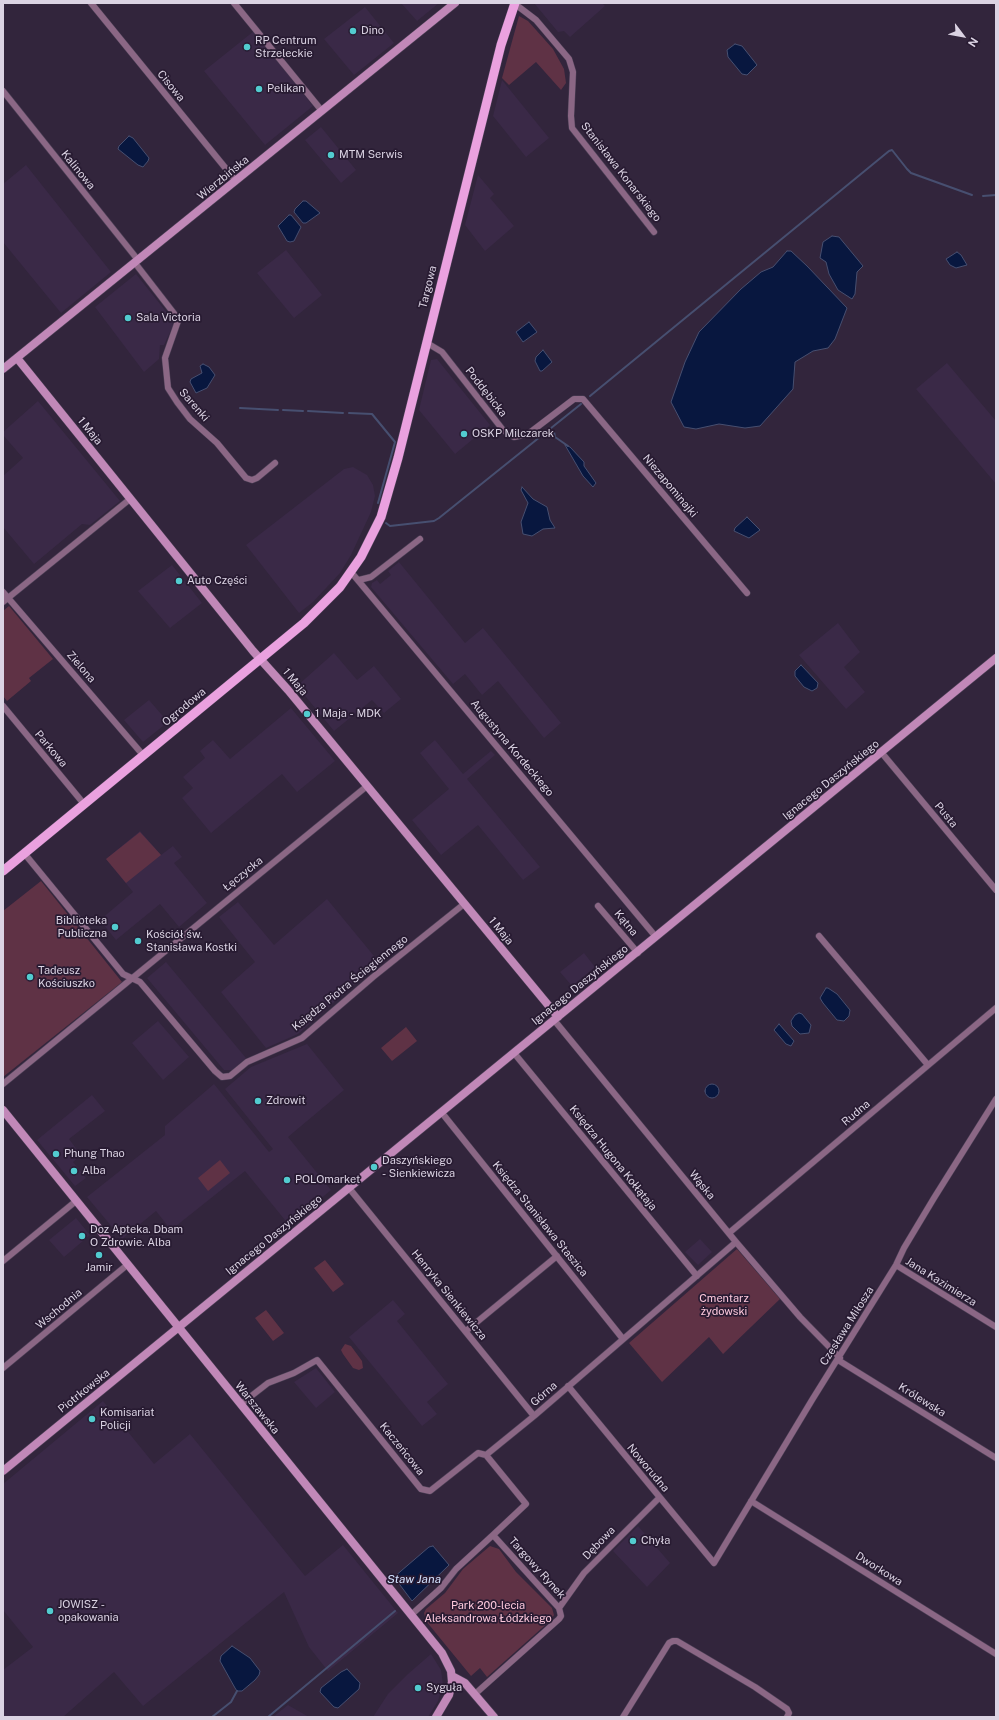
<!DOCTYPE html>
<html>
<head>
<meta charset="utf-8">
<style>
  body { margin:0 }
  #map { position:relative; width:999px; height:1720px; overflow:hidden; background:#32253c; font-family:"Public Sans",sans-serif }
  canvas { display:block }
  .frame { position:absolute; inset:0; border:4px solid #dbd3e3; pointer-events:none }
  .north { position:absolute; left:943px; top:16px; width:40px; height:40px; -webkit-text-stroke:3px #281b32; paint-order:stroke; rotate:122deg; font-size:11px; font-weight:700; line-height:16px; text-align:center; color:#dbd3e3 }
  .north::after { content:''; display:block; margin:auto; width:14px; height:18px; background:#dbd3e3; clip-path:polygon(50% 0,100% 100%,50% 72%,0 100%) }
</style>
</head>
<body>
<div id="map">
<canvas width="999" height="1720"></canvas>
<div class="frame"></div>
<div class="north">N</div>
</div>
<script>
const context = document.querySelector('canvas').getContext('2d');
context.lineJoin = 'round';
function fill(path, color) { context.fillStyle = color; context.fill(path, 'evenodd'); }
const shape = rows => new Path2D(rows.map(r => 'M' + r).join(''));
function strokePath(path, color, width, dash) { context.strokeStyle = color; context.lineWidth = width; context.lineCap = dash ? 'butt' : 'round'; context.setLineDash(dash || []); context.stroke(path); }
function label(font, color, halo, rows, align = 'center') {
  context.font = font + ' "Public Sans",sans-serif'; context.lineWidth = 3.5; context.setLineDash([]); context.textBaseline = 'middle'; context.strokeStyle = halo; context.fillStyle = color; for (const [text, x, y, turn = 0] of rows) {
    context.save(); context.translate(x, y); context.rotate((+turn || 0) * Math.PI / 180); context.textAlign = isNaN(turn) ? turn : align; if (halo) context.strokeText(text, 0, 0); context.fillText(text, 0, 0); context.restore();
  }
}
fill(shape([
  [401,3,439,3,417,21],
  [534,3,602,3,605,6,570,37,564,31,558,32],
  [365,7,394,43,354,75,324,39],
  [254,31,313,106,265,145,204,71],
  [502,80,549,138,526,157,493,116],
  [321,127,356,170,341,183,305,140],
  [26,165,111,272,61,313,3,242,3,184],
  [478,175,494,194,490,198,514,226,485,251,465,225],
  [286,250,322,295,294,318,257,273],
  [136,274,172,319,173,326,164,345,160,345,159,359,144,372,95,307],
  [437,359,490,425,455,454,419,410,431,360],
  [947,363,996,421,996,484,916,389],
  [38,401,120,501,90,525,82,524,34,564,3,527,3,476,23,458,3,435,3,432],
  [353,467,367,475,373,485,375,496,371,512,351,555,340,573,313,602,299,613,246,545,344,469],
  [399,562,465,643,483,628,561,723,544,738,498,681,482,695,465,674,453,684,371,587,372,583,377,580,380,584,391,575,388,571],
  [172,565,202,603,170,628,138,591],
  [838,623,860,652,844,667,865,692,846,709,799,655],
  [334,653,357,680,374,666,401,699,384,713,372,700,334,731,297,686],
  [149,700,168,722,143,742,124,720],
  [291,708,335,761,297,792,282,774,211,833,182,798,193,788,183,777,205,758,200,751,213,740,230,759],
  [435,740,463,774,491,751,495,755,467,779,540,867,523,880,478,825,441,855,412,820,449,789,420,753],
  [140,831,161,855,173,846,182,857,174,863,207,903,179,927,160,904,116,940,100,920,133,892,106,859],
  [327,899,374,956,368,972,298,1034,266,1048,221,992,255,962,219,917,238,902,274,945],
  [584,953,595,967,572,986,560,972],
  [166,962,246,1058,232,1070,224,1070,147,978],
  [158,1021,189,1057,163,1080,132,1043],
  [307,1044,344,1090,288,1137,331,1190,289,1225,245,1171,171,1230,156,1211,122,1239,87,1197,165,1135,165,1126,214,1084,269,1152,273,1149,225,1089,251,1067],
  [92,1095,105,1111,69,1139,81,1155,73,1162,86,1178,75,1186,37,1140],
  [76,1218,90,1235,64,1257,49,1240],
  [700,1239,712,1252,698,1265,685,1252],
  [393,1300,405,1314,397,1321,448,1384,427,1402,437,1414,422,1426,349,1337],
  [316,1368,335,1392,316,1408,294,1382],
  [103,1401,154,1464,190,1434,305,1576,343,1545,398,1613,328,1671,309,1647,284,1592,143,1706,114,1672,63,1717,5,1717,3,1715,3,1670,33,1647,3,1610,3,1484],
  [638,1526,670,1563,647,1587,613,1551],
  [431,1654,441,1670,443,1685,438,1701,428,1717,373,1717,388,1694,408,1674],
  [288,1705,309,1717,273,1717]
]), '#3a2947');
fill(shape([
  [519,16,528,21,553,49,564,69,566,83,561,90,536,62,509,85,502,78],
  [9,606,53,659,29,678,31,681,7,701,3,696,3,611],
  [140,832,161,855,126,883,106,859],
  [41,881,122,982,3,1077,3,911],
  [406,1027,417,1041,392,1061,381,1048],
  [220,1160,230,1173,208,1191,198,1178],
  [737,1249,780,1299,723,1354,709,1337,662,1382,629,1343],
  [325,1260,344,1284,333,1292,314,1268],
  [266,1310,284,1333,273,1341,255,1318],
  [345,1344,351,1346,362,1361,363,1368,359,1370,353,1368,343,1354,341,1350],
  [490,1546,499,1549,516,1572,552,1608,554,1615,551,1620,487,1677,480,1668,471,1676,426,1621,424,1613,426,1609,445,1593,463,1569]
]), '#5f3245');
const water = shape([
  [735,44,742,46,757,65,747,75,742,74,728,57,727,50,735,44],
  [129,136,133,138,149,158,148,161,143,167,138,165,118,149,119,146,129,136],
  [303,201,306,201,320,213,306,223,303,223,294,212,295,209,303,201],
  [289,215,291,215,301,227,294,241,290,242,287,241,278,226,289,215],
  [832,236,839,237,863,266,857,272,855,294,852,299,838,290,829,274,826,262,820,258,823,242,832,236],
  [787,251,791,251,807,266,847,308,835,339,828,348,813,351,795,362,793,389,760,426,745,428,719,424,696,429,684,427,671,402,685,362,699,332,741,289,761,272,773,267,787,251],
  [957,252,961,255,967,265,956,268,950,265,946,259,957,252],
  [529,322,537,332,523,342,516,332,529,322],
  [543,350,552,362,542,371,540,371,535,361,536,357,543,350],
  [203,364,209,367,215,375,207,388,196,393,190,382,191,379,202,373,200,366,203,364],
  [565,445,570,447,584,462,584,466,596,483,593,487,583,476,565,445],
  [522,487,533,499,547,507,550,520,555,528,543,529,532,536,523,534,521,522,528,503,521,490,522,487],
  [747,517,760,530,749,538,734,531,735,528,747,517],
  [801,665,818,683,817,688,812,691,804,687,795,676,795,671,801,665],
  [826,988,828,988,837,994,850,1010,849,1016,844,1021,837,1020,823,1003,820,998,826,988],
  [799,1013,802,1014,811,1025,809,1033,800,1034,792,1026,791,1021,795,1015,799,1013],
  [779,1024,794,1041,791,1046,786,1044,774,1030,779,1024],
  '705 1091a7 7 0 1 1 14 0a7 7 0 1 1-14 0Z',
  [433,1546,449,1565,412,1601,394,1577,429,1547,433,1546],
  [232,1646,250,1658,260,1671,259,1675,255,1680,242,1691,237,1691,235,1688,220,1661,221,1656,232,1646],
  [347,1669,360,1683,359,1689,338,1708,334,1707,320,1692,321,1688,341,1672,347,1669]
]);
fill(water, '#08173f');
strokePath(water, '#474f70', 1);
strokePath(shape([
  [983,196,996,195],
  [590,396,889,151,892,150,907,169,911,173,972,195],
  [240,408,278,410],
  [283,410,303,411],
  [308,411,343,413],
  [349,413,372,414,395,442,378,503],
  [554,432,555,437,568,446],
  [386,523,390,526,434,521,439,518,581,404],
  [212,1717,231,1702,237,1691],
  [268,1717,395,1611]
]), '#474f70', 2);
const street = shape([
  [91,3,236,181],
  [234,3,322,111],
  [515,4,536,20,569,59,573,72,571,116,572,128,654,232],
  [3,91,138,260],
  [135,263,176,316,178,321,165,358,168,388,177,402,190,419,217,443,246,478,252,480,257,478,275,463],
  [427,343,442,352,503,430,514,437,528,434,574,399,583,399,747,593],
  [351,572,656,937],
  [359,580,371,577,420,539],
  [3,592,143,755],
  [3,602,130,499],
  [3,706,84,804],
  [881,752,996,890],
  [24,853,123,974,140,982,215,1071,222,1077,230,1076,247,1062,302,1038,373,977,464,904],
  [598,906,638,953],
  [819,936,928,1065],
  [554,1020,736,1242,800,1317,840,1358],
  [514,1053,697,1276],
  [3,1084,367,786],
  [442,1113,623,1339],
  [349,1188,534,1416],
  [729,1233,996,1008],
  [3,1261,76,1201],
  [896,1265,996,1327],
  [466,1331,557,1256],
  [838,1360,996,1458],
  [3,1368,127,1265],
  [568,1386,714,1563,812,1400,896,1265,904,1248,934,1198,996,1099],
  [241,1404,268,1383,294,1373,317,1360,421,1489,430,1491,478,1453,486,1455],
  [486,1455,534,1416,736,1242],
  [486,1455,526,1504,493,1535],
  [751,1501,996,1654],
  [559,1608,584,1573,659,1498],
  [411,1615,441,1588,456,1569,493,1535,559,1608,561,1616,559,1619,475,1694],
  [623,1717,669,1643,673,1641,677,1641,755,1687,787,1709,789,1713,787,1717]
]);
const secondary = shape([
  [17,358,253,651,288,690,558,1017],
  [3,369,455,3],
  [3,1110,442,1653,451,1671,452,1682,449,1695,436,1717],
  [3,1471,996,658],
  [452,1676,465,1683,494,1717]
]);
const primary = shape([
  [3,871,304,623,340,587,361,557,381,517,398,458,501,45,515,3]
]);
strokePath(street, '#4d4157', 7);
strokePath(secondary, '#4d4157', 9);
strokePath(primary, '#4d4157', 10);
strokePath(street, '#8b6785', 6);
strokePath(secondary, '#c188b8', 8);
strokePath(primary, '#eaa1df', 9);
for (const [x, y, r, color] of [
  [353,31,4,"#52ccd0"],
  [247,47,4,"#52ccd0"],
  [259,89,4,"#52ccd0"],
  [331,155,4,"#52ccd0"],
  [128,318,4,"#52ccd0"],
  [464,434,4,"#52ccd0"],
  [179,581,4,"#52ccd0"],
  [307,714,4,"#52ccd0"],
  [115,927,4,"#52ccd0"],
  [138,941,4,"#52ccd0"],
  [30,977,4,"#52ccd0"],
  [258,1101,4,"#52ccd0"],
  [56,1154,4,"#52ccd0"],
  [374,1167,4,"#52ccd0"],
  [74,1171,4,"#52ccd0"],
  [287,1180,4,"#52ccd0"],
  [82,1236,4,"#52ccd0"],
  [99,1255,4,"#52ccd0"],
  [92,1419,4,"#52ccd0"],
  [633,1541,4,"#52ccd0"],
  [50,1611,4,"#52ccd0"],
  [418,1688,4,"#52ccd0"]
]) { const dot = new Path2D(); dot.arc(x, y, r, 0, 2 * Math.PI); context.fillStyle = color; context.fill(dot); strokePath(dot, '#281b32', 1.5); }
label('11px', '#dbd3e3', '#281b32', [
  ["Dino",361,31],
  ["RP Centrum",255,41],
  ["Strzeleckie",255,54],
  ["Pelikan",267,89],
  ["MTM Serwis",339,155],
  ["Sala Victoria",136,318],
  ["OSKP Milczarek",472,434],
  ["Auto Części",187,581],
  ["1 Maja - MDK",315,714],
  ["Biblioteka",107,921,"right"],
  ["Publiczna",107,934,"right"],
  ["Kościół św.",146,935],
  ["Stanisława Kostki",146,948],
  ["Tadeusz",38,971],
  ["Kościuszko",38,984],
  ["Zdrowit",266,1101],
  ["Phung Thao",64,1154],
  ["Daszyńskiego",382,1161],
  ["- Sienkiewicza",382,1174],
  ["Alba",82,1171],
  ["POLOmarket",295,1180],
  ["Doz Apteka. Dbam",90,1230],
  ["O Zdrowie. Alba",90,1243],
  ["Jamir",99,1268,"center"],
  ["Komisariat",100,1413],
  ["Policji",100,1426],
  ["Chyła",641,1541],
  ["JOWISZ -",58,1605],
  ["opakowania",58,1618],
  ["Syguła",426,1688]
], 'left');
label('11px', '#dbd3e3', '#281b32', [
  ["Cisowa",171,86,51],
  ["Kalinowa",78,170,51],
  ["Stanisława Konarskiego",621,172,52],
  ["Wierzbińska",223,178,-39],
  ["Targowa",428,287,-76],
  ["Poddębicka",486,392,52],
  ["Sarenki",194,405,49],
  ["1 Maja",90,431,51],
  ["Niezapominajki",670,486,50],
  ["Zielona",81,667,49],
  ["1 Maja",295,682,50],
  ["Ogrodowa",184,707,-40],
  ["Augustyna Kordeckiego",512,748,50],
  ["Parkowa",51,749,50],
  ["Ignacego Daszyńskiego",831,780,-39],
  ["Pusta",946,815,50],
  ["Łęczycka",243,874,-39],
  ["Kątna",626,923,50],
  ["1 Maja",501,931,51],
  ["Księdza Piotra Ściegiennego",350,983,-39],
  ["Ignacego Daszyńskiego",580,985,-39],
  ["Rudna",856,1113,-40],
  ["Księdza Hugona Kołłątaja",613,1158,51],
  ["Wąska",702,1185,51],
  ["Księdza Stanisława Staszica",540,1219,51],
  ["Ignacego Daszyńskiego",274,1235,-39],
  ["Jana Kazimierza",941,1282,32],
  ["Henryka Sienkiewicza",449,1295,51],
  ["Wschodnia",59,1309,-40],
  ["Czesława Miłosza",847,1326,-58],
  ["Piotrkowska",84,1391,-39],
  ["Górna",544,1394,-41],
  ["Królewska",922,1400,32],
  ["Warszawska",257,1408,51],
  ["Kaczeńcowa",402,1449,51],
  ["Noworudna",648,1468,50],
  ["Dębowa",599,1543,-46],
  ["Targowy Rynek",537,1568,48],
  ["Dworkowa",879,1569,32]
]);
label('11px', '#fdc8dc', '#281b32', [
  ["Cmentarz",724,1299],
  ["żydowski",724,1312],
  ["Park 200-lecia",488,1606],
  ["Aleksandrowa Łódzkiego",488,1619]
]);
label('italic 12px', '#d1e0fd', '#281b32', [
  ["Staw Jana",414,1579]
]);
</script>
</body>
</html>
